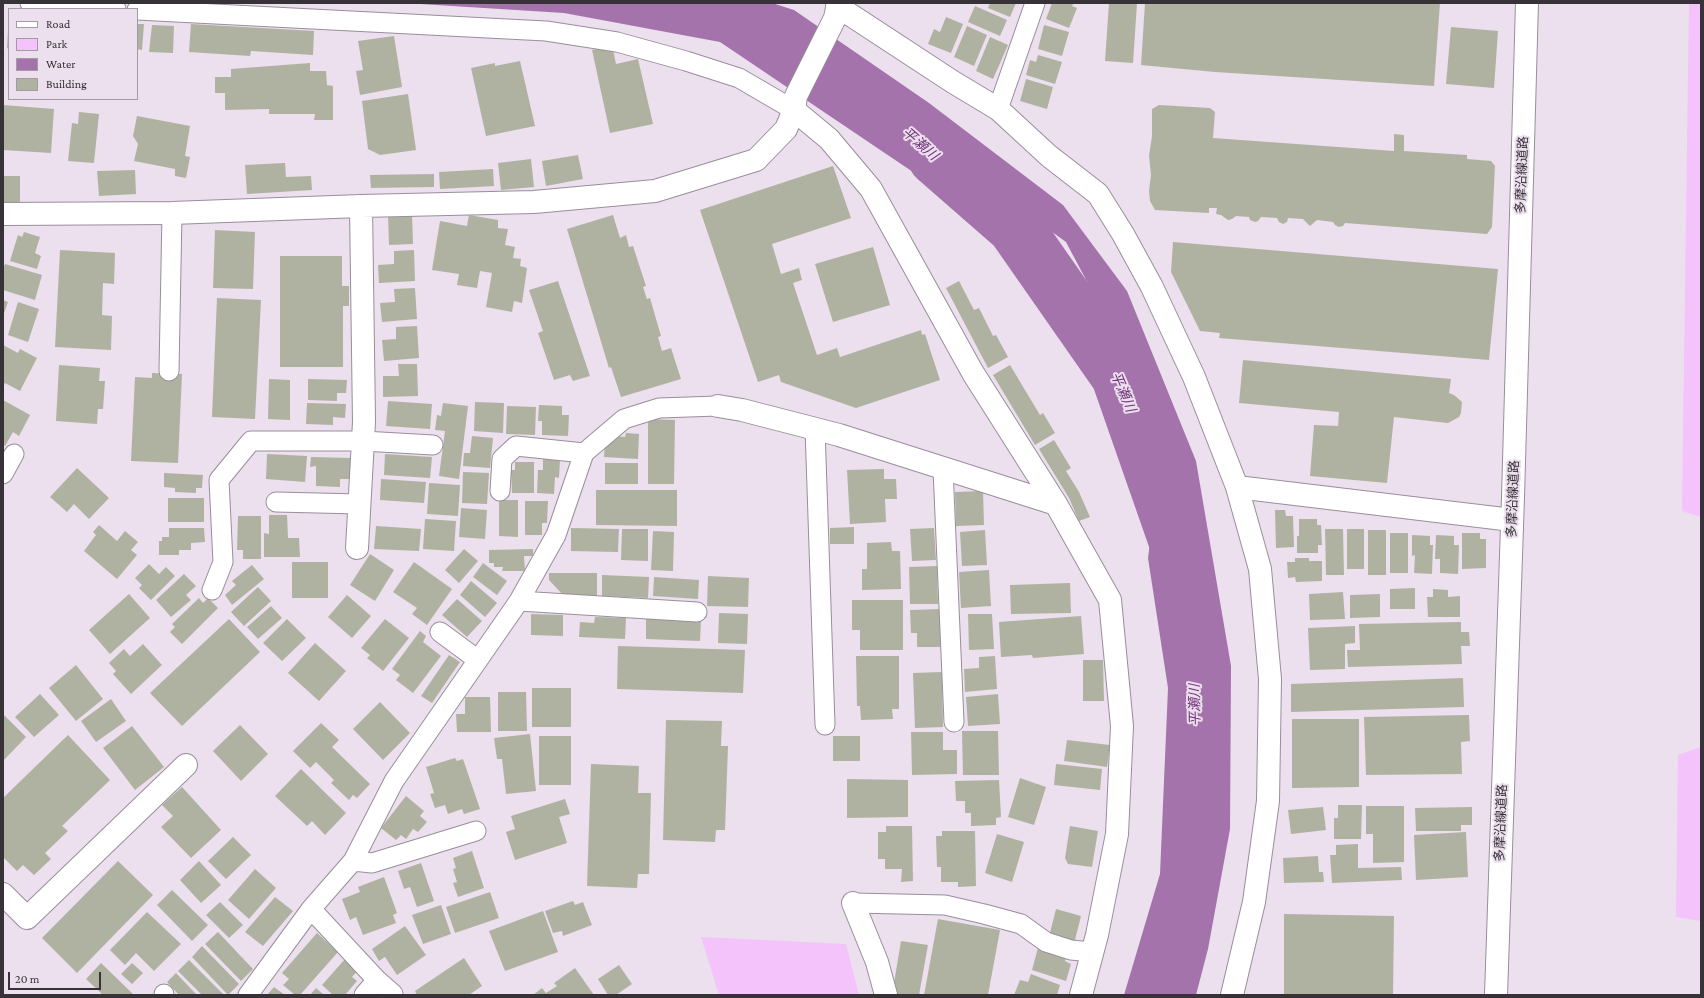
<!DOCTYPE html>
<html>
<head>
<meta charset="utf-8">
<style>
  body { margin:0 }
  #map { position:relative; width:1704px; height:998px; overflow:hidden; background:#ecdfee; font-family:"Crimson Pro",serif }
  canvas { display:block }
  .frame { position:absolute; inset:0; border:4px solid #373237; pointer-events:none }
  .legend { position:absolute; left:8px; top:8px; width:130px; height:92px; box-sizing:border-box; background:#ecdfee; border:1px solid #a49aa5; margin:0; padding:5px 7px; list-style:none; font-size:12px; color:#373237 }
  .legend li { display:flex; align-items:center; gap:8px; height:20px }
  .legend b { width:20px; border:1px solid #a49aa5 }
  .scale { position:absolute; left:8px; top:972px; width:93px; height:18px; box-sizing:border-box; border:2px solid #373237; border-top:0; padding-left:5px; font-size:12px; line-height:14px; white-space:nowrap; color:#373237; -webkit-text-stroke:3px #ecdfee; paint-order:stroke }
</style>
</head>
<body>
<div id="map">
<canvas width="1704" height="998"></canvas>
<div class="frame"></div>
<ul class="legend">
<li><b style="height:5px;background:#fff"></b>Road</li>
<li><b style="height:11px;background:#f4c3fc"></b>Park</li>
<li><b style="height:11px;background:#a473ab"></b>Water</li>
<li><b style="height:11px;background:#b0b2a1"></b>Building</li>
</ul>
<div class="scale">20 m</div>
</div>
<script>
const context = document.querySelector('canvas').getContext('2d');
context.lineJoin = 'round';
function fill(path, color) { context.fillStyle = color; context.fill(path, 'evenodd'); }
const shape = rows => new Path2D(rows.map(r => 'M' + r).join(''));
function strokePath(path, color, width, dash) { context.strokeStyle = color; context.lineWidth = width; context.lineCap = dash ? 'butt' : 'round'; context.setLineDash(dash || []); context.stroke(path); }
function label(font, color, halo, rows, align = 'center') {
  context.font = font + ' "Crimson Pro","Noto Sans JP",serif'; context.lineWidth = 4; context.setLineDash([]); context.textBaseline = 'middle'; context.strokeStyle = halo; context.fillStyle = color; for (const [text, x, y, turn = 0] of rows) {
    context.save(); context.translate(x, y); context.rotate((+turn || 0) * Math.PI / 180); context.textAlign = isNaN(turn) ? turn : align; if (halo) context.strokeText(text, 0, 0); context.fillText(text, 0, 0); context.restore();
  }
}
fill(shape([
  [1689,3,1701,3,1701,517,1682,511],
  [1701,747,1701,921,1676,917,1678,755],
  [701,937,846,944,859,995,719,995]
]), '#f4c3fc');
fill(shape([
  [404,3,772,3,794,10,929,103,1063,205,1127,291,1196,461,1231,666,1230,829,1208,949,1196,995,1124,995,1160,874,1168,688,1148,558,1161,463,1110,325,1066,242,1026,213,959,203,720,42,564,13]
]), '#a473ab');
strokePath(shape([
  [936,158,1015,227,1119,376,1177,542,1179,562]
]), '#a473ab', 56);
fill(shape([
  [990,3,1016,3,1010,17,988,8],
  [1052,3,1074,3,1072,6,1077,8,1069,28,1046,19],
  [1109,3,1137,3,1133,63,1105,61],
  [1145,3,1440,3,1434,86,1215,72,1141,65],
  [975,6,1007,20,1000,36,968,22],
  [946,17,963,24,951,53,928,44,934,29,940,32],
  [137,24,144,24,142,50,137,49],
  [191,24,314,31,313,55,251,51,250,56,189,52],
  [152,25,174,26,173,53,149,52],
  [1044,25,1069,32,1062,56,1038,49],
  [967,26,987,35,974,66,954,57],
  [1451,27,1498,31,1494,88,1446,84],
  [8,31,9,31,9,49,7,48],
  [394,36,402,87,360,95,356,71,363,70,358,41],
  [990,37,1008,45,993,79,976,71],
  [612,45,616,64,638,59,653,124,610,133,592,50],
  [1038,55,1062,62,1055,84,1026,75,1030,60,1036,62],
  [520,61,535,126,486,136,471,68,495,63,495,66],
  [310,63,310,71,326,71,327,85,333,86,333,120,314,120,315,114,269,114,269,109,225,110,225,93,215,93,215,77,231,77,231,69],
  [1026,79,1053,87,1047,109,1020,101],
  [408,94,416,150,380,155,368,149,362,101],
  [3,105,54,109,51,153,3,150],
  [1159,105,1210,108,1215,112,1213,138,1394,151,1394,134,1404,135,1404,151,1467,155,1467,159,1491,161,1495,166,1492,227,1487,234,1345,223,1343,226,1339,227,1335,225,1333,222,1317,220,1310,226,1303,219,1288,218,1287,222,1283,224,1279,222,1277,218,1261,217,1258,221,1255,222,1250,220,1249,217,1236,216,1232,219,1228,220,1221,215,1216,214,1217,208,1209,208,1209,213,1155,210,1150,201,1149,191,1151,175,1149,156,1152,136,1152,109],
  [79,112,99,114,94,163,68,161,72,123,78,124],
  [137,116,190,126,185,156,190,157,186,178,175,176,175,169,134,161,138,144,133,136],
  [578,155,583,179,546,186,542,161],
  [531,159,534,187,501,190,498,163],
  [285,163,286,177,311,176,312,190,247,194,245,165],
  [833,166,851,218,772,244,781,274,799,268,802,280,793,283,817,355,837,348,840,357,921,330,922,335,925,334,940,380,856,408,781,382,779,375,758,382,700,210],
  [493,169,494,186,440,189,439,172],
  [135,170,136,194,99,196,97,171],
  [434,174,434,187,371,188,370,175],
  [3,176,20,176,20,204,3,204],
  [412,214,413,244,389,245,388,215],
  [469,215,498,220,498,228,508,229,505,245,515,247,513,258,521,259,520,266,527,268,522,303,514,301,512,312,486,307,492,273,480,271,477,288,457,285,459,274,432,270,440,221,467,226],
  [613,215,620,238,626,235,629,247,633,246,646,286,643,287,647,299,650,298,661,336,658,337,662,351,671,348,681,379,621,397,611,367,609,368,567,229],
  [215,230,255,232,253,289,213,288],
  [24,232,40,237,35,253,41,256,37,269,10,261,18,235,22,237],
  [1173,242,1498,269,1489,360,1219,338,1220,333,1200,331,1171,272],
  [873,247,890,305,833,322,815,264],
  [60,250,115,253,114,284,103,283,102,315,112,316,111,350,55,347],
  [414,250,415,281,379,283,378,265,394,264,394,251],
  [280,256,342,256,342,286,349,286,349,306,343,306,343,367,280,367],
  [5,264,42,275,35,300,3,290,3,269],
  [558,281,590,376,573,381,570,375,554,380,538,333,543,331,529,290],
  [959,281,974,310,979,308,993,336,996,335,1008,357,988,368,946,288],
  [415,288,417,319,382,322,380,303,395,302,394,289],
  [217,298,261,300,255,419,212,417],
  [3,300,8,302,3,316],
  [18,302,39,309,28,342,8,335],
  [417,326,419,358,384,361,382,340,396,339,396,327],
  [3,345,18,353,20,349,37,358,20,391,5,383,3,386],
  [1243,360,1451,379,1449,393,1454,395,1462,402,1461,413,1459,417,1448,423,1394,417,1387,483,1310,476,1314,425,1338,426,1339,412,1239,403],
  [398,364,417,364,418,396,383,397,383,376,399,376],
  [59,365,100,368,99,381,105,381,103,409,98,409,97,424,56,421],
  [1010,365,1040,415,1043,413,1055,433,1035,445,993,375],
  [152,373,182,374,178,463,131,461,135,377,152,378],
  [269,379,290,380,290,420,268,419],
  [308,379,347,380,346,393,337,393,337,401,308,400],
  [3,400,30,415,19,436,13,432,5,446,3,444],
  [388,401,432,404,430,429,386,426],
  [475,402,504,403,503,433,474,431],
  [307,403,346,404,345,418,333,417,333,425,306,424],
  [443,403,468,406,459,479,439,476,445,431,435,430,437,415,441,416],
  [539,405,562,406,562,415,569,415,568,436,542,435,542,421,538,421],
  [507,406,536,407,535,435,506,434],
  [648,419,675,420,674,484,648,484],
  [626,433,639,434,638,459,604,457,605,442,614,436,625,437],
  [472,436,493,438,490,468,463,466,464,453,470,453],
  [1054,440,1071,468,1066,471,1079,492,1090,517,1079,521,1069,498,1039,449],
  [267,454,307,456,305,482,266,479],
  [385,454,432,457,430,478,384,475],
  [311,457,351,458,350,479,340,479,340,487,316,486,316,466,310,467],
  [543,459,560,460,559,478,555,477,554,494,537,493,538,470,543,470],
  [515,462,534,462,534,493,512,493,511,470,515,470],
  [605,463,638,463,638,484,605,484],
  [77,468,109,498,89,519,74,504,67,512,50,497],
  [884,469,884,479,896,479,897,499,885,499,886,522,850,524,847,470],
  [463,472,489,473,487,504,462,503],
  [164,473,203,475,202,488,196,488,196,493,175,492,175,488,164,487],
  [381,479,426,482,424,503,380,500],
  [429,483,460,485,458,516,427,514],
  [596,490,677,490,677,526,596,525],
  [983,491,984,525,956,526,955,492],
  [168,498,204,498,204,522,168,522],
  [499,500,518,500,518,537,499,536],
  [525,501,548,501,547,523,542,523,542,535,525,535],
  [461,508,487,510,485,539,459,537],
  [1275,510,1285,510,1286,516,1293,516,1294,547,1276,548],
  [269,515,287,515,288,538,299,538,300,557,264,557,264,533,269,534],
  [238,516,261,516,261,559,243,559,243,550,237,550],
  [425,519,456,521,454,551,423,549],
  [1299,519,1317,519,1317,525,1321,525,1322,545,1318,545,1318,553,1297,553,1297,536,1299,536],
  [99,525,117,541,125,531,138,542,131,550,137,555,117,579,84,551,96,535,93,532],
  [376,526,421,529,419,551,374,549],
  [854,527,854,544,830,544,830,528],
  [169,528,204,528,205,542,191,543,191,550,179,550,179,555,159,555,159,541,162,541,162,537,169,537],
  [571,528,619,529,618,552,571,551],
  [934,528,936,560,912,561,910,529],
  [622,529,648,529,648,561,621,560],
  [1325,529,1343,529,1344,575,1326,575],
  [1347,529,1364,529,1364,569,1347,569],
  [985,530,987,565,962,566,960,532],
  [1368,530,1386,530,1386,575,1368,575],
  [653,531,674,532,673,571,651,570],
  [1390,533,1408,533,1408,573,1390,573],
  [1462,533,1480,533,1480,539,1486,539,1486,568,1462,569],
  [1412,535,1430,536,1430,545,1433,545,1432,574,1414,573,1415,555,1412,556],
  [1436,535,1454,536,1454,545,1459,545,1458,574,1440,573,1440,559,1435,559],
  [891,542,892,551,900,551,901,589,862,590,862,569,867,569,867,543],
  [464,549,478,561,459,583,445,570],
  [533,549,533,556,524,556,525,571,502,571,503,567,494,567,494,563,489,563,489,550],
  [370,554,394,570,375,601,350,585],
  [1295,558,1309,558,1309,561,1322,561,1322,581,1296,582,1295,577,1288,578,1287,562,1295,562],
  [292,562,328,562,328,598,292,598],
  [414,562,452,589,427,625,412,614,417,608,393,592],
  [483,563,507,581,497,595,473,577],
  [149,564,159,574,166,567,175,576,151,600,139,588,142,585,135,578],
  [252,565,264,579,232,605,225,595,236,585,232,581],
  [937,566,938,604,910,604,909,567],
  [989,570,991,606,961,608,959,572],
  [549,573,597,573,597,596,563,595,549,580],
  [184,574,196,586,186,595,191,600,171,617,156,600],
  [602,575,649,577,648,598,602,596],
  [708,576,749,578,748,607,707,606],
  [654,577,699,580,698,599,653,596],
  [471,581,497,603,485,617,460,595],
  [1070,583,1071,613,1011,614,1010,585],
  [258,587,271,601,244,626,231,612],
  [1415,588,1415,609,1390,609,1390,589],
  [1433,589,1448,590,1448,597,1460,596,1460,617,1428,617,1427,597,1433,597],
  [1343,592,1345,619,1310,620,1309,594],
  [129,594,150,618,110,654,89,630],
  [1380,594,1380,617,1350,618,1350,595],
  [347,595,371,616,352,638,328,617],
  [199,598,203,603,208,598,218,608,182,644,170,632,175,627,172,624],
  [457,599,482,621,467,637,442,615],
  [852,600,903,600,903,650,860,650,860,630,852,630],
  [271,606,282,618,258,639,247,627],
  [940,609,940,647,917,647,917,633,911,633,910,610],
  [719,613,748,614,747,644,718,643],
  [531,614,563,615,563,636,531,635],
  [968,614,992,614,994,649,969,650],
  [1081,616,1084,654,1033,658,1032,655,1001,657,999,622],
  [595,617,626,618,625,639,579,637,580,622,594,623],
  [646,618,701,620,700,641,646,639],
  [229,619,260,652,182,726,150,693],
  [287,619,306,638,282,661,263,643],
  [385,619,409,638,383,671,367,658,370,655,361,648],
  [1461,622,1461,632,1469,632,1470,646,1461,646,1462,664,1348,667,1347,650,1360,650,1359,624],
  [1355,626,1355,643,1345,644,1345,669,1310,670,1308,628],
  [420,631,426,636,423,642,441,656,413,693,396,680,400,675,392,669],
  [315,643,346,671,319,701,288,673],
  [143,644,162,665,131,694,113,674,116,671,109,663,124,649,130,656],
  [618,646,745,650,743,693,617,689],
  [449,655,460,662,432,703,421,696],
  [856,656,899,656,899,709,892,709,893,719,861,720,860,706,857,706],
  [995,656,997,689,965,692,964,669,979,668,979,657],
  [1083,660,1103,660,1104,701,1083,701],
  [76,665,103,699,76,721,49,688],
  [942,672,943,727,915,728,913,673],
  [1463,678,1464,707,1291,712,1291,684],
  [532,688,571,688,571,727,532,727],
  [498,692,526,692,527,731,498,731],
  [40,694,59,715,34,737,15,717],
  [998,694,1000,724,968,726,966,697],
  [465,697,490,697,491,732,457,732,456,714,465,714],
  [111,699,126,721,96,742,81,721],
  [380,702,410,733,383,760,353,729],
  [3,714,26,737,3,761],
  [1469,715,1470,741,1461,742,1462,774,1366,775,1364,717],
  [1292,719,1359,719,1359,787,1292,788],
  [666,720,722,721,721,746,728,746,725,830,716,830,715,842,663,840],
  [321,723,339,740,332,747,370,784,357,798,353,795,349,800,331,783,334,780,316,762,310,768,293,751],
  [240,725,268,754,241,781,213,751],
  [132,726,164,767,135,790,103,748],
  [962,731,998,731,999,775,963,775],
  [911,732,943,732,943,750,957,750,957,774,912,775],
  [530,734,536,791,506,794,502,759,497,759,494,738],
  [68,735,110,780,62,826,68,831,45,853,51,859,34,875,23,865,17,871,3,857,3,798],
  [539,736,571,736,571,785,539,785],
  [833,736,860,736,860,761,833,761],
  [1067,740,1110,745,1107,767,1064,761],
  [455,758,457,761,463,759,480,809,464,814,462,809,448,814,445,805,435,808,430,794,434,793,426,767],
  [591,764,639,766,638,793,651,793,649,874,638,874,637,888,587,886],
  [1056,764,1102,769,1100,790,1054,785],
  [301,769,346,813,325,835,312,821,307,826,275,796],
  [1020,778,1046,787,1034,825,1008,817],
  [847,779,908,780,908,817,847,818],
  [999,780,1001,817,996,818,996,825,971,826,971,813,965,813,965,801,956,801,955,781],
  [182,787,221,830,191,858,161,827,173,816,162,805],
  [406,796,424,811,420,816,427,822,418,832,413,829,406,839,401,835,396,840,381,828],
  [565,799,570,814,559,817,567,843,515,860,506,832,515,829,511,816],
  [1338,805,1362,805,1361,839,1334,839,1334,818,1338,818],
  [1366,806,1404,806,1404,862,1373,863,1373,834,1366,834],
  [1323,807,1326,830,1291,834,1288,810],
  [1472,807,1472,825,1461,825,1461,831,1416,831,1415,808],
  [886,826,912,826,913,881,901,882,902,869,885,869,885,859,878,859,878,832,886,832],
  [1070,826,1098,831,1092,867,1068,864,1065,858],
  [942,831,975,831,976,886,958,887,958,882,941,882,941,867,937,867,936,836,942,836],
  [1466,832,1468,877,1416,880,1414,835],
  [997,834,1024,842,1012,882,985,873],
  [233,837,251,855,226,879,208,861],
  [1358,844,1358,868,1401,867,1402,880,1332,883,1330,855,1336,855,1336,845],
  [472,851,484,888,458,897,453,883,457,882,453,869,456,868,453,858],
  [1318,856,1319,872,1323,872,1324,882,1284,883,1283,858],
  [118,861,153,895,77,973,42,938],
  [199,861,221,885,201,903,180,880],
  [421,863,434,901,417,907,410,887,404,889,398,871],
  [255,869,276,888,249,919,228,900],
  [384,877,397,913,393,915,396,923,363,935,356,917,350,920,342,899,360,892,358,887],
  [172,890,208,925,192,941,157,905],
  [490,892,499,918,455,933,446,907],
  [275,897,293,911,263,946,245,932],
  [573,901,575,905,583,902,592,925,563,936,562,931,553,933,545,911],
  [220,902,243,925,229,938,206,915],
  [441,905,451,934,423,944,412,915],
  [1056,909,1081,916,1074,944,1049,937],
  [543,911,558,952,505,971,489,931],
  [147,912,181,944,154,971,136,953,125,965,110,950],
  [1284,914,1394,916,1393,995,1284,995],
  [938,919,1000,930,988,995,924,995],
  [405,926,426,955,397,975,385,957,379,961,372,949],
  [218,932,253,969,241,981,205,944],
  [317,933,338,952,300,995,295,995,283,985,289,979,282,973],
  [901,941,928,945,919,995,892,995],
  [1039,944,1067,953,1065,961,1071,964,1066,981,1032,970],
  [202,946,239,984,228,995,192,957],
  [464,958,482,986,469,995,417,995,415,991],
  [345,959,358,970,352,977,357,981,345,995,333,995,322,985],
  [189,960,224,995,202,995,178,971],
  [101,963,134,995,103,995,86,979],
  [132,963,143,973,132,984,121,974],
  [619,965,632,984,616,995,608,995,598,979],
  [575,968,594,995,533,995,542,988,546,993,557,986,554,983],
  [176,973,197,995,179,995,167,982],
  [1031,974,1060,985,1057,995,1014,995,1020,980,1028,982],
  [274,987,285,995,267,995],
  [316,988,324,995,310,995]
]), '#b0b2a1');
const lane = shape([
  [30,3,116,9],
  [137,10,546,31,617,42,686,61,739,78,794,110],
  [998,109,1035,3],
  [169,371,172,213],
  [815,428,825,725],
  [943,469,954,722],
  [3,474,14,454],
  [500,491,502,459,516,446,584,453],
  [276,502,359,504],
  [212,590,223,562,219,480,251,441,363,441,433,445],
  [519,601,697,612],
  [440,632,478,660],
  [353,861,372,863,476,831],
  [853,903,945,905,984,914,1021,924,1046,942,1071,950,1092,952],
  [311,909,377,980,393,994],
  [164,994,164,995],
  [248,995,311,909,353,861,394,781,519,601,556,535,584,453,624,419,659,408,718,406],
  [364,995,377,980]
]);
const street = shape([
  [837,6,953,82,998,109,1049,156,1098,194,1123,234,1152,287,1194,377,1237,487,1260,569,1270,679,1268,801,1254,902,1232,995],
  [794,110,829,139,871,189,973,373,1056,504,1110,600,1122,726,1117,834,1097,935,1081,995],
  [3,214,172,213,361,206,534,202,655,191,756,160,786,129,794,110,796,96,835,18,838,3],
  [718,406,742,410,839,435,1056,504],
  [1237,487,1512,520],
  [357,548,364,422,361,206],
  [3,894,27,918,186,765],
  [853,903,877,962,886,995]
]);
const primary = shape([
  [1496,995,1513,497,1527,3]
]);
strokePath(lane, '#998e9b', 21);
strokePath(street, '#998e9b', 24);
strokePath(primary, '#998e9b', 24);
strokePath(lane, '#fff', 19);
strokePath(street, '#fff', 22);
strokePath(primary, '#fff', 22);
label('13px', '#373237', '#ecdfee', [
  ["多摩沿線道路",1522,175,-88],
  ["多摩沿線道路",1513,499,-88],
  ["多摩沿線道路",1501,823,-88]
]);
label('italic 14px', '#703379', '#ecdfee', [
  ["平瀬川",920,144,41],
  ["平瀬川",1123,392,67],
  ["平瀬川",1195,705,-91]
]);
</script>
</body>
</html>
